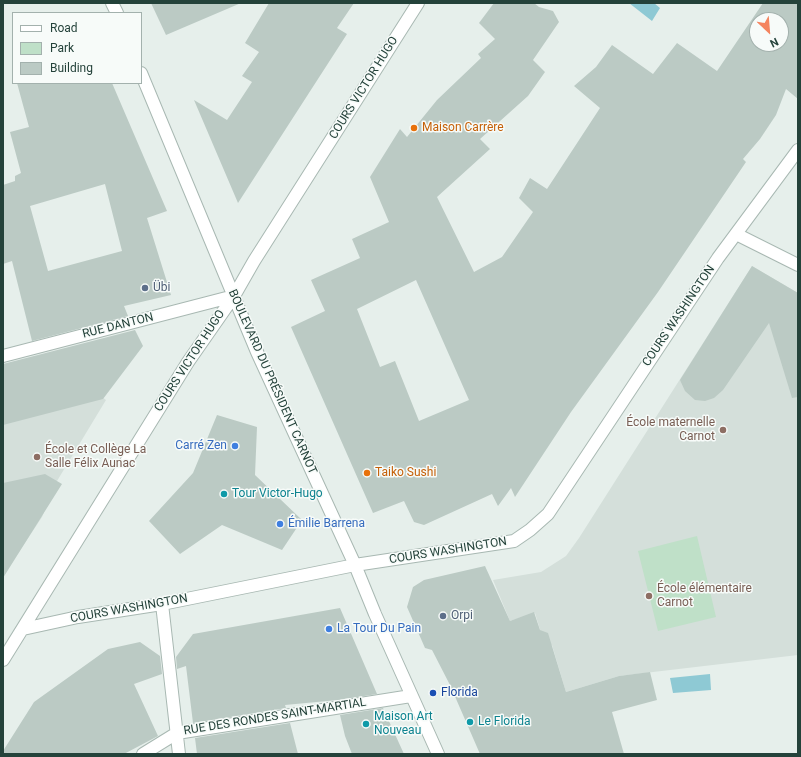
<!DOCTYPE html>
<html>
<head>
<meta charset="utf-8">
<style>
  body { margin:0 }
  #map { position:relative; width:801px; height:757px; overflow:hidden; background:#e6efeb; font-family:Roboto,sans-serif }
  canvas { display:block }
  .frame { position:absolute; inset:0; border:4px solid #24423a; pointer-events:none }
  .legend { position:absolute; left:12px; top:12px; width:130px; height:72px; box-sizing:border-box; background:#f7fbf9; border:1px solid #a3b1ad; margin:0; padding:5px 7px; list-style:none; font-size:12px; color:#24423a }
  .legend li { display:flex; align-items:center; gap:8px; height:20px }
  .legend b { width:20px; border:1px solid #a3b1ad }
  .north { position:absolute; left:749px; top:12px; width:40px; height:40px; box-sizing:border-box; background:#f7fbf9; border:1px solid #a3b1ad; border-radius:50%; rotate:154deg; font-size:11px; font-weight:700; line-height:16px; text-align:center; color:#24423a }
  .north::after { content:''; display:block; margin:auto; width:14px; height:18px; background:#f4845f; clip-path:polygon(50% 0,100% 100%,50% 72%,0 100%) }
</style>
</head>
<body>
<div id="map">
<canvas width="801" height="757"></canvas>
<div class="frame"></div>
<ul class="legend">
<li><b style="height:5px;background:#fff"></b>Road</li>
<li><b style="height:11px;background:#bfe0c8"></b>Park</li>
<li><b style="height:11px;background:#bbcac4"></b>Building</li>
</ul>
<div class="north">N</div>
</div>
<script>
const context = document.querySelector('canvas').getContext('2d');
context.lineJoin = 'round';
function fill(path, color) { context.fillStyle = color; context.fill(path, 'evenodd'); }
const shape = rows => new Path2D(rows.map(r => 'M' + r).join(''));
function strokePath(path, color, width, dash) { context.strokeStyle = color; context.lineWidth = width; context.lineCap = dash ? 'butt' : 'round'; context.setLineDash(dash || []); context.stroke(path); }
function label(font, color, halo, rows, align = 'center') {
  context.font = font + ' Roboto,sans-serif'; context.lineWidth = 3; context.setLineDash([]); context.textBaseline = 'middle'; context.strokeStyle = halo; context.fillStyle = color; for (const [text, x, y, turn = 0] of rows) {
    context.save(); context.translate(x, y); context.rotate((+turn || 0) * Math.PI / 180); context.textAlign = isNaN(turn) ? turn : align; if (halo) context.strokeText(text, 0, 0); context.fillText(text, 0, 0); context.restore();
  }
}
fill(shape([
  [752,266,798,293,798,655,619,676,566,692,552,645,545,646,535,613,510,621,493,580,541,572,566,556,579,538],
  [3,364,98,394,106,400,57,481,42,517,17,555,3,545]
]), '#d4dfda');
fill(shape([
  [697,536,716,617,658,631,638,551]
]), '#bfe0c8');
fill(shape([
  [629,3,654,3,660,8,652,21],
  [710,674,711,690,673,693,670,678]
]), '#8ec9d4');
fill(shape([
  [151,3,241,3,166,35],
  [269,3,354,3,337,28,347,34,238,203,194,100,227,120,252,82,242,76,259,52,245,43],
  [494,3,534,3,539,7,553,11,559,22,533,60,545,72,528,96,480,139,490,149,437,197,474,272,502,257,533,212,519,198,530,178,547,189,600,108,574,86,596,67,612,45,653,74,677,43,717,71,763,3,798,3,798,99,786,89,776,115,760,139,743,159,746,162,658,292,571,412,515,497,511,488,498,506,492,494,424,525,414,522,404,501,373,513,291,327,325,311,311,280,360,258,352,239,389,222,370,177,400,129,407,137,437,100,481,58,478,54,495,39,479,23],
  [757,20,781,20,781,44,757,44],
  [416,280,469,400,419,421,395,361,380,367,357,309],
  [17,83,112,83,167,211,147,218,171,295,124,306,128,316,32,341,12,261,3,264,3,185,15,181,15,176,21,173,10,132,29,127],
  [105,184,122,251,48,271,30,206],
  [752,266,798,293,798,397,792,398,769,323,723,390,714,398,705,401,695,400,685,391,680,380],
  [135,330,143,346,103,399,3,425,3,364],
  [217,415,257,427,255,475,302,520,282,550,222,525,180,554,149,521,193,473],
  [45,474,62,484,3,578,3,483],
  [485,566,510,621,534,612,540,630,548,633,566,692,619,676,650,672,657,700,612,712,624,754,480,754,450,685,432,650,425,648,407,607,413,587,424,580],
  [340,608,377,694,338,700,285,705,286,708,193,723,186,666,177,669,176,657,193,634],
  [140,642,160,656,162,674,134,684,158,736,124,754,3,754,3,751,34,702,108,649],
  [383,708,404,754,352,754,345,736,340,715],
  [290,723,298,754,197,754,195,738]
]), '#bbcac4');
const minor = shape([
  [112,3,117,13],
  [141,73,257,352,355,565,375,614,438,754],
  [736,234,798,265],
  [3,356,234,296],
  [162,604,179,754],
  [23,629,78,617,162,604,355,565,514,541,530,530,548,514,718,258,798,150],
  [3,660,188,362,234,296,254,261,418,3],
  [143,754,177,733,411,696]
]);
strokePath(minor, '#a8b8b2', 14);
strokePath(minor, '#fff', 12);
for (const [x, y, r, color] of [
  [414,128,4,"#e8710a"],
  [145,288,4,"#5c6f8a"],
  [723,430,4,"#8d6e63"],
  [235,446,4,"#3f7fe0"],
  [37,457,4,"#8d6e63"],
  [367,473,4,"#e8710a"],
  [224,494,4,"#0f9aa8"],
  [280,524,4,"#3f7fe0"],
  [649,596,4,"#8d6e63"],
  [443,616,4,"#5c6f8a"],
  [329,629,4,"#3f7fe0"],
  [433,693,4,"#1a4fb4"],
  [470,722,4,"#0f9aa8"],
  [366,724,4,"#0f9aa8"]
]) { const dot = new Path2D(); dot.arc(x, y, r, 0, 2 * Math.PI); context.fillStyle = color; context.fill(dot); strokePath(dot, '#f7fbf9', 1.5); }
label('12px', '#24423a', '#f7fbf9', [
  ["COURS VICTOR HUGO",364,88,-58],
  ["COURS WASHINGTON",679,316,-56],
  ["RUE DANTON",118,326,-14],
  ["COURS VICTOR HUGO",190,361,-57],
  ["BOULEVARD DU PRÉSIDENT CARNOT",272,382,66],
  ["COURS WASHINGTON",448,551,-9],
  ["COURS WASHINGTON",129,609,-10],
  ["RUE DES RONDES SAINT-MARTIAL",275,717,-9]
]);
label('12px', '#c56008', '#f7fbf9', [
  ["Maison Carrère",422,128],
  ["Taiko Sushi",375,473]
], 'left');
label('12px', '#4e5e75', '#f7fbf9', [
  ["Übi",153,288],
  ["Orpi",451,616]
], 'left');
label('12px', '#785e54', '#f7fbf9', [
  ["École maternelle",715,423,"right"],
  ["Carnot",715,437,"right"],
  ["École et Collège La",45,450],
  ["Salle Félix Aunac",45,464],
  ["École élémentaire",657,589],
  ["Carnot",657,603]
], 'left');
label('12px', '#366cbe', '#f7fbf9', [
  ["Carré Zen",227,446,"right"],
  ["Émilie Barrena",288,524],
  ["La Tour Du Pain",337,629]
], 'left');
label('12px', '#0d838f', '#f7fbf9', [
  ["Tour Victor-Hugo",232,494],
  ["Maison Art",374,717],
  ["Nouveau",374,731],
  ["Le Florida",478,722]
], 'left');
label('12px', '#164399', '#f7fbf9', [
  ["Florida",441,693]
], 'left');
</script>
</body>
</html>
